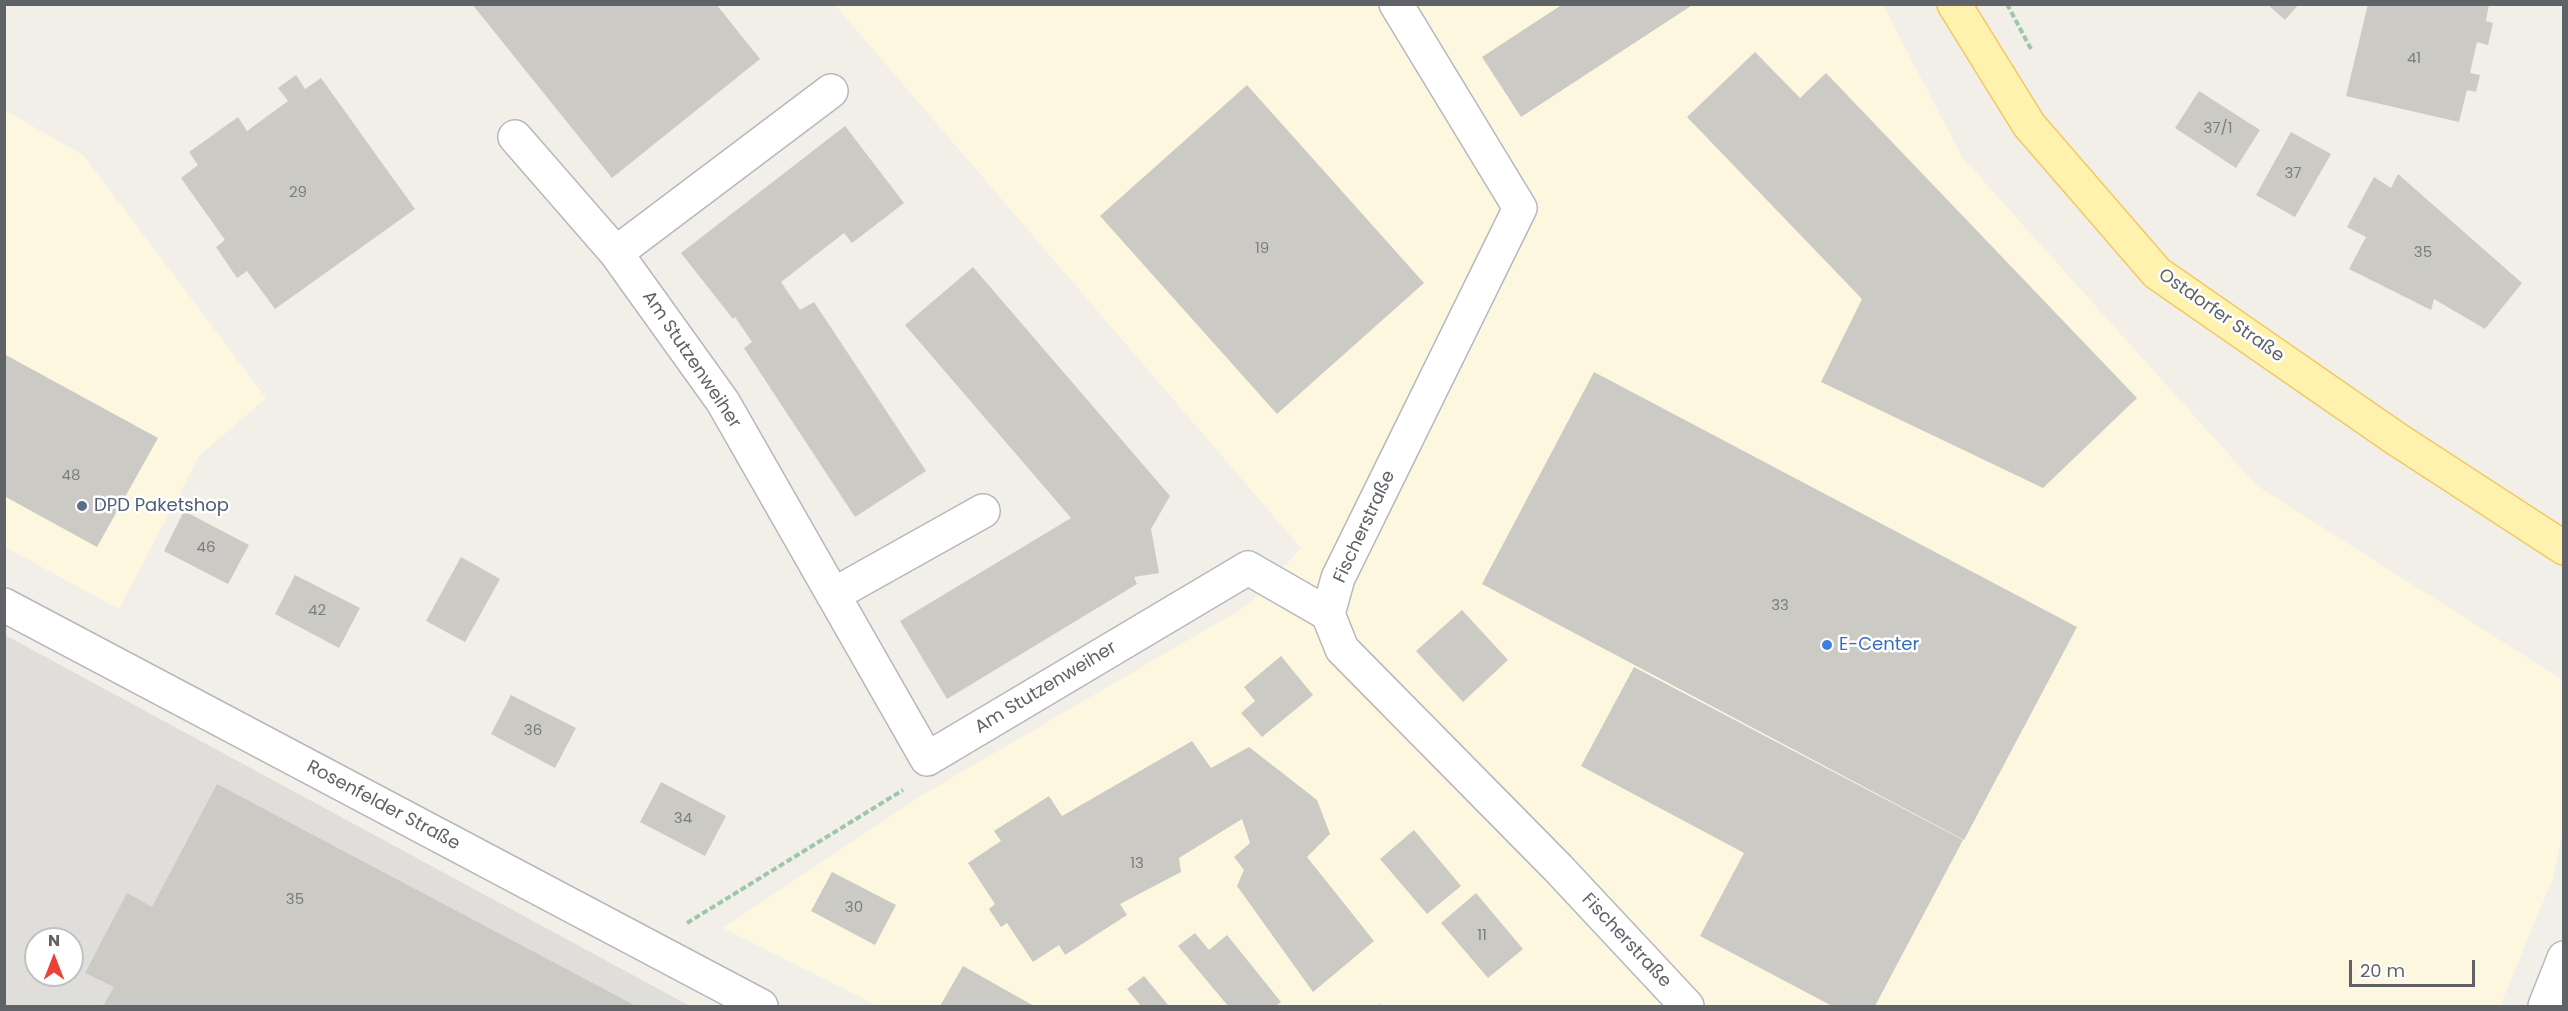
<!DOCTYPE html>
<html>
<head>
<meta charset="utf-8">
<style>
  body { margin:0 }
  #map { position:relative; width:2568px; height:1011px; overflow:hidden; background:#f1efe8; font-family:Poppins,sans-serif }
  canvas { display:block }
  .frame { position:absolute; inset:0; border:6px solid #5f6368; pointer-events:none }
  .north { position:absolute; left:24px; top:927px; width:60px; height:60px; box-sizing:border-box; background:#fff; border:2px solid #bfc1c3; border-radius:50%; rotate:0deg; font-size:16px; font-weight:700; line-height:24px; text-align:center; color:#5f6368 }
  .north::after { content:''; display:block; margin:auto; width:21px; height:27px; background:#ea4335; clip-path:polygon(50% 0,100% 100%,50% 72%,0 100%) }
  .scale { position:absolute; left:2349px; top:960px; width:126px; height:27px; box-sizing:border-box; border:3px solid #5f6368; border-top:0; padding-left:8px; font-size:18px; line-height:21px; white-space:nowrap; color:#5f6368; -webkit-text-stroke:4px #fff; paint-order:stroke }
</style>
</head>
<body>
<div id="map">
<canvas width="2568" height="1011"></canvas>
<div class="frame"></div>
<div class="north">N</div>
<div class="scale">20 m</div>
</div>
<script>
const context = document.querySelector('canvas').getContext('2d');
context.lineJoin = 'round';
function fill(path, color) { context.fillStyle = color; context.fill(path, 'evenodd'); }
const shape = rows => new Path2D(rows.map(r => 'M' + r).join(''));
function strokePath(path, color, width, dash) { context.strokeStyle = color; context.lineWidth = width; context.lineCap = dash ? 'butt' : 'round'; context.setLineDash(dash || []); context.stroke(path); }
function label(font, color, halo, rows, align = 'center') {
  context.font = font + ' Poppins,sans-serif'; context.lineWidth = 5; context.setLineDash([]); context.textBaseline = 'middle'; context.strokeStyle = halo; context.fillStyle = color; for (const [text, x, y, turn = 0] of rows) {
    context.save(); context.translate(x, y); context.rotate((+turn || 0) * Math.PI / 180); context.textAlign = isNaN(turn) ? turn : align; if (halo) context.strokeText(text, 0, 0); context.fillText(text, 0, 0); context.restore();
  }
}
fill(shape([
  [835,5,1883,5,1962,157,2257,486,2563,680,2563,830,2553,878,2500,1006,1383,1006,1380,1002,1374,1006,878,1006,723,928,924,794,1248,605,1301,548],
  [4,110,84,156,266,398,199,456,119,609,5,547]
]), '#fef7e0');
fill(shape([
  [5,635,690,1006,5,1006],
  [36,939,72,939,72,975,36,975]
]), '#e0deda');
fill(shape([
  [472,4,716,4,760,59,612,178],
  [1563,4,1694,4,1521,117,1482,57],
  [2267,4,2299,4,2285,20],
  [2368,4,2489,4,2486,21,2493,23,2488,45,2477,42,2470,73,2480,75,2476,92,2467,90,2459,122,2346,96],
  [1755,52,1800,98,1826,73,2137,398,2043,488,1821,382,1862,299,1687,117],
  [296,75,305,89,321,78,415,209,275,309,247,271,237,278,216,247,225,240,181,178,198,165,189,152,238,117,247,131,288,101,278,88],
  [1247,85,1424,283,1277,414,1100,216],
  [2199,91,2260,130,2236,168,2175,128],
  [845,126,904,203,852,243,844,233,781,282,800,310,814,302,926,471,855,517,744,348,752,342,735,317,733,319,681,253],
  [2291,132,2331,154,2295,217,2256,195],
  [2398,174,2522,283,2485,329,2434,299,2431,310,2349,269,2366,237,2347,227,2374,177,2391,188],
  [973,267,1170,496,1151,529,1159,573,1134,577,1137,584,947,699,900,621,1071,518,905,325],
  [4,354,158,438,97,547,4,496],
  [1594,372,2077,627,1964,840,1482,584],
  [184,511,249,545,228,584,164,551],
  [461,557,500,579,465,642,426,621],
  [295,575,360,608,339,648,275,614],
  [1462,610,1508,660,1463,702,1416,651],
  [1281,656,1313,695,1262,737,1241,713,1255,701,1244,687],
  [1634,667,1963,840,1875,1006,1832,1006,1700,936,1744,853,1581,766],
  [511,695,576,728,555,768,491,734],
  [1192,741,1211,768,1249,747,1317,800,1330,834,1307,857,1374,941,1313,992,1237,886,1244,870,1234,857,1250,843,1242,819,1179,858,1181,872,1120,904,1127,915,1065,955,1059,945,1033,962,1007,923,1001,927,989,909,995,904,968,863,1001,841,994,831,1049,796,1062,816],
  [661,782,726,816,705,856,640,822],
  [217,784,636,1006,103,1006,114,987,85,973,127,893,152,907],
  [1414,830,1461,886,1427,914,1380,859],
  [832,872,896,905,875,945,811,911],
  [1476,893,1523,949,1488,978,1441,923],
  [1195,933,1209,950,1227,935,1281,1002,1276,1006,1228,1006,1178,946],
  [963,966,1034,1006,940,1006],
  [1144,976,1169,1006,1141,1006,1127,989]
]), '#cccac5');
const minor = shape([
  [1396,4,1520,208,1338,578,1328,614,1342,649,1558,868,1687,1006],
  [515,137,616,253,723,402,927,759,1248,568,1328,614],
  [616,253,831,91],
  [833,595,983,511],
  [4,605,761,1006],
  [2545,1006,2564,958]
]);
const major = shape([
  [1954,4,2029,125,2157,273,2395,438,2564,548]
]);
strokePath(minor, '#b5b8bc', 36);
strokePath(major, '#f2c960', 36);
strokePath(shape([
  [2007,4,2032,51],
  [687,923,903,790]
]), '#9cc7a9', 4, [6, 3]);
strokePath(minor, '#fff', 33);
strokePath(major, '#fff2af', 33);
for (const [x, y, r, color] of [
  [82,506,6,"#5c6f8a"],
  [1827,645,6,"#3f7fe0"]
]) { const dot = new Path2D(); dot.arc(x, y, r, 0, 2 * Math.PI); context.fillStyle = color; context.fill(dot); strokePath(dot, '#fff', 2); }
label('15px', '#7a7d7f', null, [
  ["41",2414,59],
  ["37/1",2218,129],
  ["37",2293,174],
  ["29",298,193],
  ["19",1262,249],
  ["35",2423,253],
  ["48",71,476],
  ["46",206,548],
  ["33",1780,606],
  ["42",317,611],
  ["36",533,731],
  ["34",683,819],
  ["13",1137,864],
  ["35",295,900],
  ["30",854,908],
  ["11",1482,936]
]);
label('18px', '#5f6368', '#fff', [
  ["Ostdorfer Straße",2221,316,35],
  ["Am Stutzenweiher",691,360,56],
  ["Fischerstraße",1365,527,-65],
  ["Am Stutzenweiher",1046,688,-31],
  ["Rosenfelder Straße",383,806,28],
  ["Fischerstraße",1626,941,47]
]);
label('18px', '#4e5e75', '#fff', [
  ["DPD Paketshop",94,506]
], 'left');
label('18px', '#366cbe', '#fff', [
  ["E-Center",1839,645]
], 'left');
</script>
</body>
</html>
